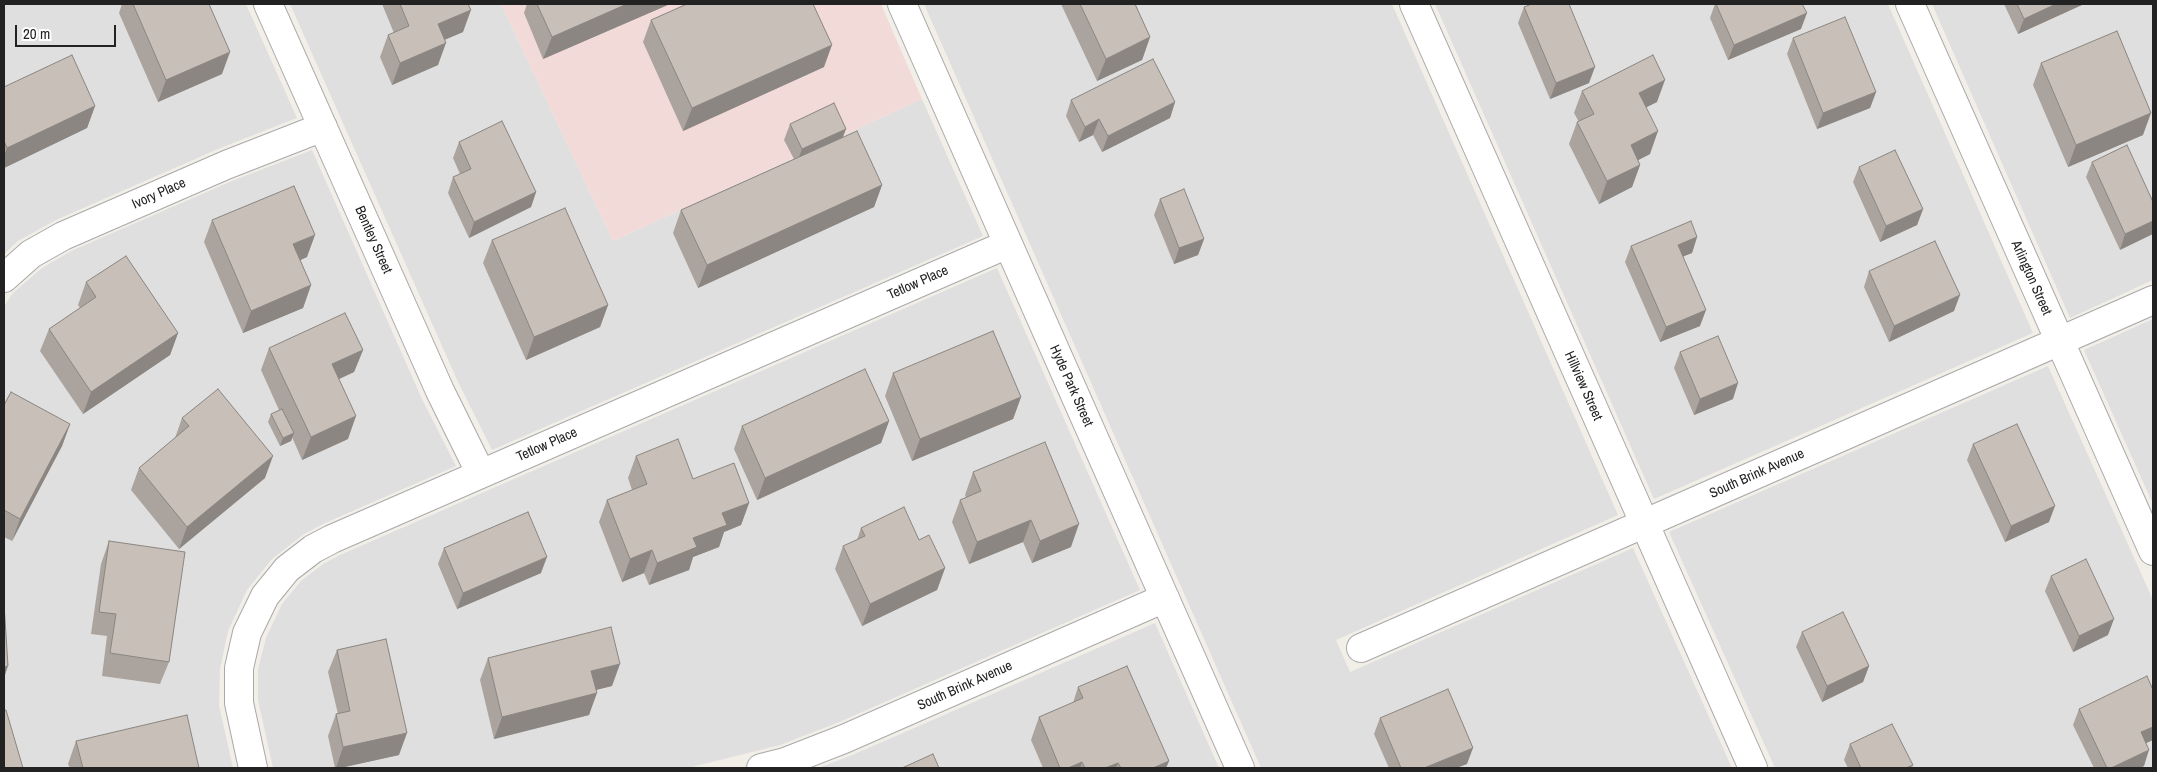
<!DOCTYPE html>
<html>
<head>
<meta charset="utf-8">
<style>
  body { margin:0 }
  #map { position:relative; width:2157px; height:772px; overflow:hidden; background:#f2efe9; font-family:"Archivo Narrow",sans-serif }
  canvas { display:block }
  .frame { position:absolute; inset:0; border:5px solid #222; pointer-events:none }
  .scale { position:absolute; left:15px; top:25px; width:101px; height:22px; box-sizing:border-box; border:2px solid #222; border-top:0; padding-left:6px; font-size:15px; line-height:18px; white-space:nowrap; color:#222; -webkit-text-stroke:4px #fff; paint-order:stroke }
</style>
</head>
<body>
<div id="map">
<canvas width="2157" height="772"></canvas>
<div class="frame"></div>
<div class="scale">20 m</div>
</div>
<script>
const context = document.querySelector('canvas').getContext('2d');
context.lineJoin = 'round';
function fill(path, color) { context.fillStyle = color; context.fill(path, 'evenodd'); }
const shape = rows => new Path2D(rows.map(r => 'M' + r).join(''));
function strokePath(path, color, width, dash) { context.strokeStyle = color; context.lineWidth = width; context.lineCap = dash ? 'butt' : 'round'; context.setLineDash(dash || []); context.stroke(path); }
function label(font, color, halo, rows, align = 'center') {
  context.font = font + ' "Archivo Narrow",sans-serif'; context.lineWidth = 5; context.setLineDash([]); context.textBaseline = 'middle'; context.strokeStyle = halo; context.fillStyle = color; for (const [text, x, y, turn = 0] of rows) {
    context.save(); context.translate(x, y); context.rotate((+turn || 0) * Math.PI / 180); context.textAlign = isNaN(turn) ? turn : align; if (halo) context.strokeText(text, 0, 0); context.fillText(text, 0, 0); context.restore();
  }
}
fill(shape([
  [4,4,246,4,297,118,218,149,56,220,18,241,4,254],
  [290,4,501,4,613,241,922,99,983,236,492,450,458,382],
  [924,4,1392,4,1618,515,1336,640,1350,672,1633,548,1732,768,1261,768],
  [1435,4,1888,4,2033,333,1654,499],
  [1932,4,2153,4,2153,280,2070,318],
  [312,150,422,399,456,466,325,523,304,534,272,559,247,590,228,631,220,669,219,705,233,768,4,768,4,306,13,293,42,268,71,251,232,181],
  [997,268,1140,590,837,723,780,745,688,768,273,768,258,700,258,669,266,638,282,604,301,581,323,564,340,555],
  [2153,319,2153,504,2084,350],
  [2048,366,2153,600,2153,768,1775,768,1669,532],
  [1155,623,1219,768,818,768,850,756]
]), '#e0dfdf');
fill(shape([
  [501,4,881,4,922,99,613,241]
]), '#f2dad9');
const minor = shape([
  [268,4,440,391,481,474],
  [902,4,1240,768],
  [1414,4,1753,768],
  [1910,4,2153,551],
  [4,278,31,254,63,236,226,165,323,127],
  [1361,648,2153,300],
  [253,768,239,703,239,668,247,633,265,596,287,569,313,549,332,539,1008,244],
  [761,768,785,762,844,739,1165,598]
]);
strokePath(minor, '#a9a9a9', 30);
strokePath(minor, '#fff', 28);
fill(shape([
  [122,4,209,4,222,74,158,102,119,13],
  [382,4,468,4,463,32,444,40,438,65,392,85,380,57,388,35,394,33],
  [527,4,670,4,543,59,524,13],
  [1061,4,1135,4,1150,37,1142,60,1097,81],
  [1715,4,1802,4,1801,29,1728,60,1710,18],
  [2004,4,2084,4,2018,34],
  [1524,7,1589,83,1550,99,1518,23],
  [651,20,824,67,683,131,643,42],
  [1793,38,1876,92,1870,108,1817,129,1787,54],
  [2041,63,2143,135,2068,167,2033,85],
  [4,87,95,106,87,128,4,168],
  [1582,91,1657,102,1646,107,1650,154,1638,160,1640,165,1632,187,1599,204,1569,144,1577,122,1579,122,1574,113],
  [1071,100,1175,102,1170,118,1102,152,1093,135,1079,142,1066,116],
  [790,124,843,137,882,185,874,207,698,288,673,233,681,210,794,159,784,140],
  [459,142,536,192,531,207,469,238,448,193,453,177,460,174,453,158],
  [2092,162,2153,202,2120,250,2086,177],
  [1859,167,1923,209,1917,225,1880,242,1853,182],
  [1160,199,1204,239,1198,255,1174,264,1154,215],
  [212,220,307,257,300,260,311,285,303,308,243,333,204,242],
  [1697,237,1692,253,1683,256,1700,326,1660,342,1625,262,1631,246],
  [492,240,608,305,600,327,526,360,483,263],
  [1869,271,1954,311,1889,342,1864,287],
  [86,282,178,333,170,355,83,414,40,351,49,329,80,308,78,305],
  [269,348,363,350,354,372,339,379,348,439,302,460,292,437,291,441,280,446,268,422,271,414,279,410,261,370],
  [1680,352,1733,399,1694,415,1674,368],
  [893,373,1021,397,1013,419,912,461,885,396],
  [4,405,70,424,62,446,12,541,4,537],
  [182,418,265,478,179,549,131,490,139,468,175,438],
  [889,421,881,443,757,500,734,449,742,426],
  [1973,444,2049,522,2005,542,1967,460],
  [636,456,749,503,741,525,724,532,719,547,693,557,689,570,649,585,644,573,622,582,599,522,607,500,632,490,628,478],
  [973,472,1071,547,1032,563,1023,542,969,564,952,522,960,500,966,497,965,495],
  [861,528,919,540,945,568,937,590,862,626,835,569,843,546,857,540],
  [109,541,169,662,160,684,102,676,107,636,91,634,101,564],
  [444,548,541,573,457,609,438,564],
  [2051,576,2108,635,2073,652,2045,591],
  [1802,632,1869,666,1863,682,1822,702,1796,647],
  [337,650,399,755,340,768,335,768,328,736,336,714,338,714,328,672],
  [488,658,612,686,596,690,589,715,494,739,480,680],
  [1078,687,1169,761,1166,768,1043,768,1031,740,1039,717,1073,703],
  [2153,690,2153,740,2146,743,2144,766,2139,768,2094,768,2073,725,2079,709],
  [1380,718,1467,764,1456,768,1389,768,1374,734],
  [76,741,199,768,70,768,68,764],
  [1850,744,1913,765,1912,768,1848,768,1844,760]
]), '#aba49e');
fill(shape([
  [627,4,670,4,543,59,552,37],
  [2056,4,2084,4,2018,34,2024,19],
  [471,10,463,32,430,46,438,24],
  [1807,13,1801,29,1728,60,1734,45],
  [1150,37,1142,60,1097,81,1106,59],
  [446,43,438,65,392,85,400,63],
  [832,45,824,67,683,131,692,108],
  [230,52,222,74,158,102,166,80],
  [1595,67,1589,83,1550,99,1556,83],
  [1665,80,1657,102,1631,115,1639,93],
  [1876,92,1870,108,1817,129,1823,113],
  [1175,102,1170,118,1102,152,1108,136],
  [95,106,87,128,4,168,4,156,7,148],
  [2151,113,2143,135,2068,167,2076,145],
  [1099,119,1093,135,1079,142,1085,127],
  [846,129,840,145,796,165,802,149],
  [1658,131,1650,154,1623,168,1631,145],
  [1640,165,1632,187,1599,204,1607,181],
  [882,185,874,207,698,288,707,265],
  [536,192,531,207,469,238,474,222],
  [1923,209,1917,225,1880,242,1886,226],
  [2153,221,2153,234,2120,250,2125,234],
  [315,235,307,257,285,267,293,244],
  [1697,237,1692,253,1672,261,1678,245],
  [1204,239,1198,255,1174,264,1179,248],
  [311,285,303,308,243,333,251,311],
  [1960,295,1954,311,1889,342,1894,326],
  [608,305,600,327,526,360,534,337],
  [1706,310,1700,326,1660,342,1666,327],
  [178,333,170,355,83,414,91,392],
  [363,350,354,372,324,386,332,364],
  [1738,383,1733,399,1694,415,1700,399],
  [1021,397,1013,419,912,461,920,439],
  [356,416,348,439,302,460,311,437],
  [889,421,881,443,757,500,765,478],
  [70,424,62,446,12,541,20,519],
  [294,433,291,441,280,446,283,438],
  [273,456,265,478,179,549,187,527],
  [749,503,741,525,724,532,719,547,693,557,689,570,649,585,657,563,693,538,722,513],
  [2055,506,2049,522,2005,542,2011,526],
  [1031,520,1023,542,969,564,977,542],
  [1079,524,1071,547,1032,563,1040,541],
  [652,550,644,573,622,582,630,559],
  [547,557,541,573,457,609,463,593],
  [945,568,937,590,862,626,870,604],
  [2114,619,2108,635,2073,652,2079,636],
  [620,664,612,686,583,693,591,671],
  [8,666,4,678,4,667],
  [1869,666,1863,682,1822,702,1827,686],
  [597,693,589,715,494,739,502,717],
  [2153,727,2153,740,2135,748,2141,732],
  [407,733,399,755,340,768,336,768,343,747],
  [1473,748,1467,764,1456,768,1424,768],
  [2149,750,2144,766,2139,768,2111,768],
  [1169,761,1166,768,1153,768],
  [1082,762,1080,768,1068,768],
  [1118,763,1116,768,1105,768]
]), '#8b8681');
const building = shape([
  [133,4,209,4,230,52,166,80,133,4],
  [400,4,468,4,471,10,438,24,446,43,400,63,388,35,409,26,400,4],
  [537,4,627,4,552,37,537,4],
  [687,4,813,4,832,45,692,108,651,20,687,4],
  [1080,4,1135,4,1150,37,1106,59,1080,4],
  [1532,4,1569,4,1595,67,1556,83,1524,7,1532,4],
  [1716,4,1802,4,1807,13,1734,45,1716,4],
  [2017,4,2056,4,2024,19,2017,4],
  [1845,17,1876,92,1823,113,1793,38,1845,17],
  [2117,31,2151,113,2076,145,2041,63,2117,31],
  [72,55,95,106,7,148,4,141,4,87,72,55],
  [1653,55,1665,80,1639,93,1658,131,1631,145,1640,165,1607,181,1577,122,1594,114,1582,91,1653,55],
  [1153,59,1175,102,1108,136,1099,119,1085,127,1071,100,1153,59],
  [834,103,846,129,802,149,790,124,834,103],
  [502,121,536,192,474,222,453,177,471,169,459,142,502,121],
  [857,131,882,185,707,265,681,210,857,131],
  [2127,145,2153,202,2153,221,2125,234,2092,162,2127,145],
  [1895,150,1923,209,1886,226,1859,167,1895,150],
  [294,186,315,235,293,244,311,285,251,311,212,220,294,186],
  [1184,189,1204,239,1179,248,1160,199,1184,189],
  [565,208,608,305,534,337,492,240,565,208],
  [1691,221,1697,237,1678,245,1706,310,1666,327,1631,246,1691,221],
  [1935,241,1960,295,1894,326,1869,271,1935,241],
  [126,256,178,333,91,392,49,329,96,297,86,282,126,256],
  [345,313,363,350,332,364,356,416,311,437,269,348,345,313],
  [993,331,1021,397,920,439,893,373,993,331],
  [1718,336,1738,383,1700,399,1680,352,1718,336],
  [865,369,889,421,765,478,742,426,865,369],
  [218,389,273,456,187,527,139,468,189,426,182,418,218,389],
  [11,392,70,424,20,519,4,510,4,405,11,392],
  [282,409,294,433,283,438,271,414,282,409],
  [2017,424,2055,506,2011,526,1973,444,2017,424],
  [678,439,693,479,734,463,749,503,722,513,727,525,693,538,697,547,657,563,652,550,630,559,607,500,647,484,636,456,678,439],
  [1045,442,1079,524,1040,541,1031,520,977,542,960,500,981,491,973,472,1045,442],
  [904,507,919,540,929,535,945,568,870,604,843,546,865,536,861,528,904,507],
  [528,512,547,557,463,593,444,548,528,512],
  [109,541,185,552,169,662,110,653,116,614,99,612,109,541],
  [2086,559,2114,619,2079,636,2051,576,2086,559],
  [4,604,8,666,4,667,4,604],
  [1843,612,1869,666,1827,686,1802,632,1843,612],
  [611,627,620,664,591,671,597,693,502,717,488,658,611,627],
  [386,639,407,733,343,747,336,714,350,711,337,650,386,639],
  [1127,666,1169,761,1153,768,1121,768,1118,763,1105,768,1085,768,1082,762,1068,768,1060,768,1039,717,1083,698,1078,687,1127,666],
  [2147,676,2153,690,2153,727,2141,732,2149,750,2111,768,2107,768,2079,709,2147,676],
  [1448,689,1473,748,1424,768,1401,768,1380,718,1448,689],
  [4,710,6,710,23,768,4,768,4,710],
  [187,715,199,768,83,768,76,741,187,715],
  [1892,724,1913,765,1906,768,1861,768,1850,744,1892,724],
  [933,754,939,768,902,768,933,754]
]);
fill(building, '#c7bfb8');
strokePath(building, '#8b8681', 1);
label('14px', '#222', '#fff', [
  ["Ivory Place",159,194,-24],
  ["Bentley Street",373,240,66],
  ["Arlington Street",2031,278,66],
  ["Tetlow Place",918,283,-24],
  ["Hyde Park Street",1071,386,66],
  ["Hillview Street",1583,386,66],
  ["Tetlow Place",547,445,-24],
  ["South Brink Avenue",1757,474,-24],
  ["South Brink Avenue",965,686,-24]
]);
</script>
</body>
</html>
